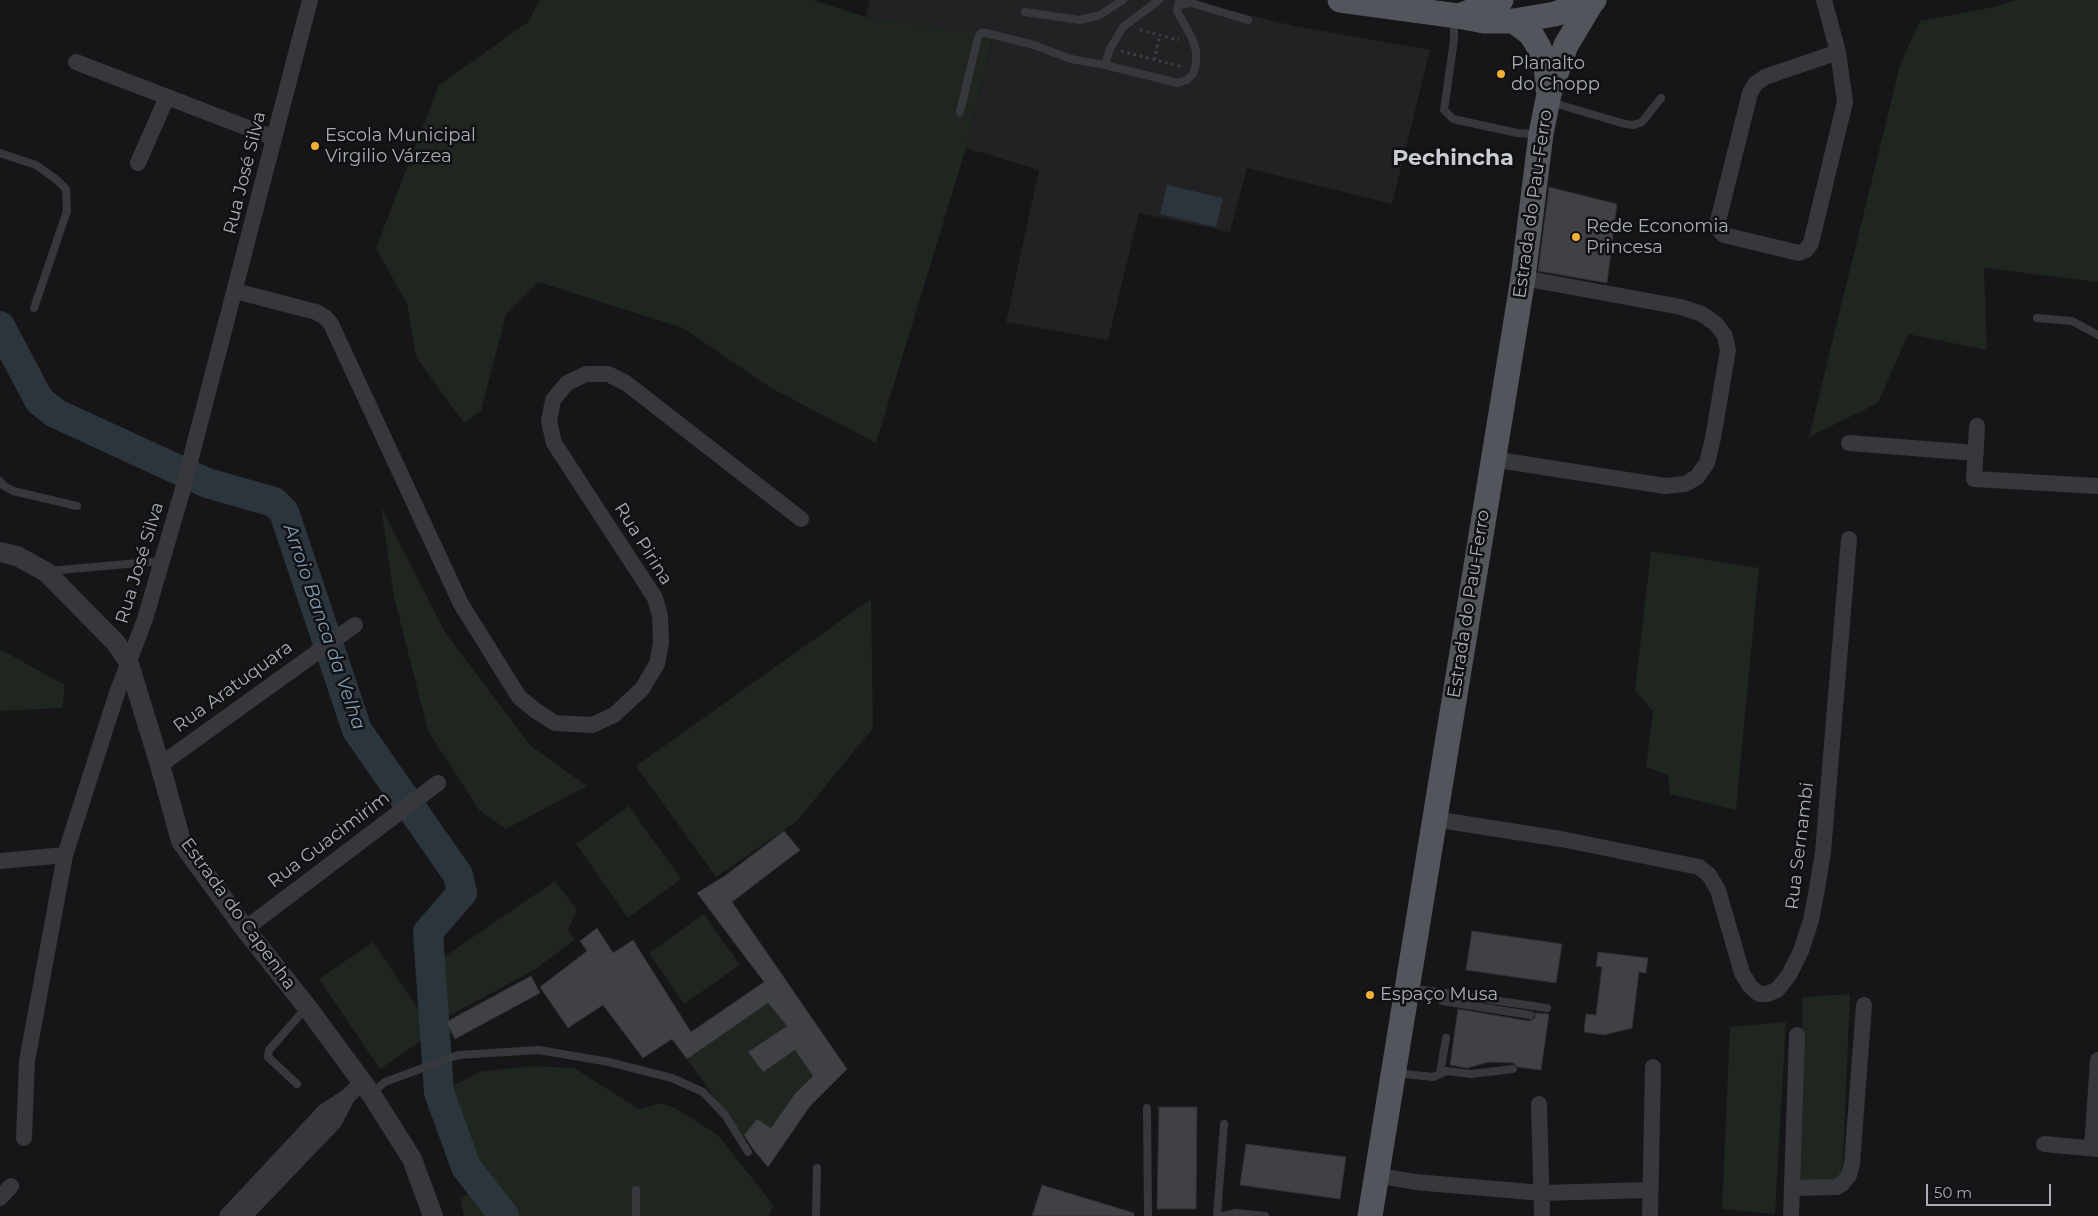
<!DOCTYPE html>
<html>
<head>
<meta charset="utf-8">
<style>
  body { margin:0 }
  #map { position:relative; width:2098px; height:1216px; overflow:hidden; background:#161618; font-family:Montserrat,sans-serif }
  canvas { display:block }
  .scale { position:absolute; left:1926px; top:1184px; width:125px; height:22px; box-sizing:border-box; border:2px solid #a8adb8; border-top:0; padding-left:6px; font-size:15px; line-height:18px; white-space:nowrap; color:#a8adb8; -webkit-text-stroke:4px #111113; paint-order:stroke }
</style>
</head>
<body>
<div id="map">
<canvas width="2098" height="1216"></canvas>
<div class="scale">50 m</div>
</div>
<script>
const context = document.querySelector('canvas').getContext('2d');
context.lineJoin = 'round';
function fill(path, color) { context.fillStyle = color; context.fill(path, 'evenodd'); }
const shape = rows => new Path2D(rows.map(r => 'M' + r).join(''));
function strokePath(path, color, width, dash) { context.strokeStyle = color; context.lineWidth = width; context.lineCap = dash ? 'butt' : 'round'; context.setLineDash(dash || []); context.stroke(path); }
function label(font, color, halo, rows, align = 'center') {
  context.font = font + ' Montserrat,sans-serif'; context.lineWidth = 5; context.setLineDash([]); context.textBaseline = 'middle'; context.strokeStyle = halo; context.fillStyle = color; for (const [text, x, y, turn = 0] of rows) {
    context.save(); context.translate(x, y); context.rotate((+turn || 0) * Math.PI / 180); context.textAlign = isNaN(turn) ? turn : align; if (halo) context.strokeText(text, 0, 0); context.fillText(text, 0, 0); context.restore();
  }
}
fill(shape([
  [870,0,1187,0,1294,26,1430,50,1392,204,1247,168,1230,232,1139,213,1108,340,1006,322,1039,170,966,148,993,37,866,17]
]), '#222225');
fill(shape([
  [540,0,813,0,866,17,993,36,966,148,876,443,771,388,683,328,538,282,506,314,481,411,464,423,416,357,407,304,376,248,439,85,528,22],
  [2016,0,2098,0,2098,282,1984,268,1987,350,1908,334,1878,403,1809,437,1900,65,1920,21,1993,7],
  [381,507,446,634,531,746,587,786,506,829,479,810,428,731,394,597],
  [1651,551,1759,568,1736,810,1670,794,1668,775,1646,767,1653,711,1635,690],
  [871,599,873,728,796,822,716,877,636,766],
  [0,649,65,685,62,708,0,711],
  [629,806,681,879,628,918,576,844],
  [555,881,577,910,568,930,574,940,534,970,445,1018,435,963],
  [704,914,740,965,684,1004,649,953],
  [373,942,434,1032,380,1069,319,979],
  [1850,994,1842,1182,1797,1182,1803,997],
  [768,1003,787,1026,748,1052,763,1072,795,1050,813,1076,794,1095,771,1128,757,1119,743,1137,687,1059],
  [1786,1022,1775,1214,1722,1209,1730,1027],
  [531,1066,574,1068,639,1109,661,1103,675,1108,718,1135,773,1205,769,1216,464,1216,460,1198,474,1192,427,1108,442,1092,479,1072]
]), '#1e261f');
fill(shape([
  [1167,185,1223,198,1216,227,1160,214]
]), '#2c353c');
strokePath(shape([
  [0,326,39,400,55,413,207,483,274,502,284,512,357,730,458,875,462,893,428,932,439,1092,466,1167,504,1216]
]), '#2c353c', 30);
const building = shape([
  [1549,187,1617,204,1607,283,1538,271,1549,187],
  [784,831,800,850,732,902,847,1069,810,1106,768,1167,753,1149,744,1135,757,1119,771,1128,794,1095,813,1076,795,1050,763,1072,748,1052,787,1026,768,1003,687,1059,672,1039,643,1058,603,1005,568,1028,540,987,587,951,580,941,597,928,613,953,633,940,691,1032,764,982,697,893,726,875,784,831],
  [1472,931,1562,944,1556,983,1466,970,1472,931],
  [1598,952,1648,958,1646,973,1639,972,1632,1028,1604,1035,1584,1032,1586,1014,1596,1015,1602,967,1596,966,1598,952],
  [531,976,540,993,455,1039,446,1022,531,976],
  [1458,1009,1529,1021,1535,1018,1535,1013,1549,1014,1541,1070,1518,1067,1513,1063,1489,1062,1467,1068,1450,1065,1458,1009],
  [1159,1107,1197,1107,1196,1209,1157,1209,1159,1107],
  [1246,1144,1346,1157,1340,1199,1240,1185,1246,1144],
  [1042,1185,1134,1213,1134,1216,1032,1216,1042,1185]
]);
fill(building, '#404145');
strokePath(building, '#303034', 1);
strokePath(shape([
  [1140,30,1179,40],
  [1121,51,1183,67],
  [1154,60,1160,35]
]), '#3d3f44', 3, [2.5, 4]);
strokePath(shape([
  [1178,5,1191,3,1248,20],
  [1025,12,1080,20,1100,15,1123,0],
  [1454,19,1454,40,1444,110,1453,119,1517,133,1537,134],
  [1105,65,1110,49,1123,27,1159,0],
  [1550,102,1625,124,1634,125,1642,122,1661,98],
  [960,112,978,37,981,33,986,33,1034,45,1071,59,1105,65,1178,83,1187,80,1193,74,1196,64,1196,51,1192,38,1177,11,1179,0],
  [0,153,36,165,57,180,66,189,67,211,34,308],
  [2037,318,2072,321,2098,335],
  [0,481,4,486,13,491,77,506],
  [48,571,161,561],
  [1410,988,1547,1008],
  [1436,992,1442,1001,1530,1015],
  [1396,1073,1433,1077,1447,1071,1471,1074,1513,1069],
  [1440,1074,1446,1038],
  [297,1084,268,1057,269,1050,306,1008],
  [372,1093,385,1082,458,1055,539,1050,609,1062,672,1078,703,1092,725,1115,748,1152],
  [1147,1108,1148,1216],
  [636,1216,636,1190],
  [816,1216,817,1168],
  [1217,1216,1224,1124],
  [1223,1216,1236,1213,1265,1216]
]), '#37383d', 8);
strokePath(shape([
  [1824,0,1838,52,1845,102,1811,243,1806,250,1799,253,1724,235,1720,231,1718,221,1750,93,1755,84,1765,77,1838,52],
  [76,62,274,138],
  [138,163,167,97],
  [235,291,316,312,325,317,331,324,461,604,519,697,536,711,555,723,592,725,614,715,642,689,657,664,661,643,660,616,655,598,554,443,549,421,553,400,567,383,586,374,608,374,626,383,801,519],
  [1977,426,1974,479,2098,486],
  [1849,443,1976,453],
  [1492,459,1665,486,1685,484,1697,477,1707,463,1713,438,1728,350,1725,336,1716,324,1702,314,1681,307,1523,278],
  [160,765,355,625],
  [1434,819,1561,839,1699,867,1709,875,1718,890,1742,973,1750,986,1759,994,1767,994,1777,990,1789,975,1801,951,1811,920,1817,889,1823,852,1849,539],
  [0,861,65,855],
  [245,929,438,783],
  [1539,1104,1542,1216],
  [24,1138,27,1061,65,855,117,693,145,619,182,492,310,0],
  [2044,1144,2098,1149],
  [2092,1148,2098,1060],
  [1376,1175,1415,1182,1542,1193,1649,1190],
  [1793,1188,1837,1187,1843,1183,1849,1175,1852,1164,1864,1005],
  [0,1198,11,1186],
  [227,1216,325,1111,347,1097,362,1082],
  [244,1216,334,1122,347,1097],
  [1650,1216,1653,1067],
  [1791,1216,1797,1035]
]), '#37383d', 16);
strokePath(shape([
  [0,552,17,556,46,572,116,643,128,661,160,765,181,841,245,929,307,1007,371,1094,412,1159,433,1216]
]), '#37383d', 20);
strokePath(shape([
  [1340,0,1458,16,1484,21,1514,21,1555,14,1594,0],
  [1459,16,1501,0],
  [1514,21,1531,34,1538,46,1546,62,1548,89],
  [1370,1216,1523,278,1541,134,1549,94,1566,45,1593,0]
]), '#53555c', 25);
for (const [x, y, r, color] of [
  [1501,74,5,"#f2b134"],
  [315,146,5,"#f2b134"],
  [1576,237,5,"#f2b134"],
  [1370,995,5,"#f2b134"]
]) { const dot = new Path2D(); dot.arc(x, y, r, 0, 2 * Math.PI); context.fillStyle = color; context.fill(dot); strokePath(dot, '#111113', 2); }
label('18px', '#a8adb8', '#111113', [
  ["Planalto",1511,64],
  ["do Chopp",1511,85],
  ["Escola Municipal",325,136],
  ["Virgilio Várzea",325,157],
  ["Rede Economia",1586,227],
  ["Princesa",1586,248],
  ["Espaço Musa",1380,995]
], 'left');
label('18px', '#a8adb8', '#111113', [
  ["Rua José Silva",245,173,-76],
  ["Estrada do Pau-Ferro",1533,204,-82],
  ["Rua Pirina",643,544,58],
  ["Rua José Silva",140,563,-73],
  ["Estrada do Pau-Ferro",1469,604,-81],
  ["Rua Aratuquara",233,687,-36],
  ["Rua Guacimirim",329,840,-37],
  ["Rua Sernambi",1800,846,-83],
  ["Estrada do Capenha",238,914,54]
]);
label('italic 19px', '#7f9bb3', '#111113', [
  ["Arroio Banca da Velha",324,627,71]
]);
label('bold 22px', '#c9ccd4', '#111113', [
  ["Pechincha",1453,159]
]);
</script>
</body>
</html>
